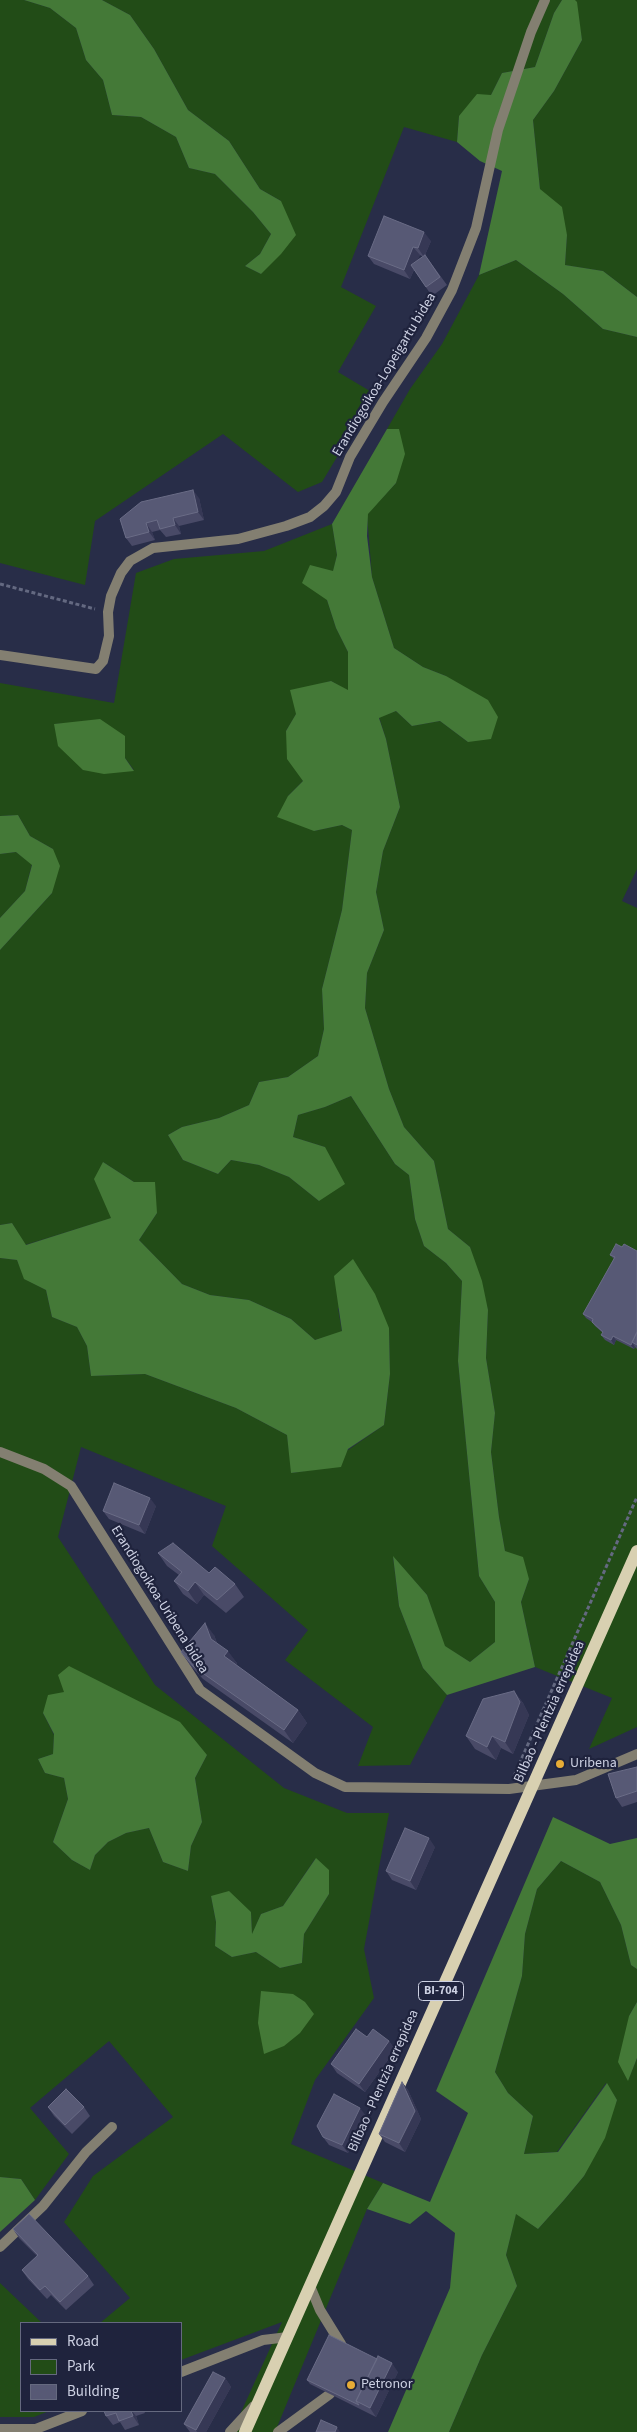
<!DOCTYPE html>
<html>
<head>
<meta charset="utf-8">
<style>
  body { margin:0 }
  #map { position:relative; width:637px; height:2432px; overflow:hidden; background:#282d48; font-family:"Source Sans 3",sans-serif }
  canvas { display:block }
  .legend { position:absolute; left:20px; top:2322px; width:162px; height:90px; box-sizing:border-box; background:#1f233d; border:1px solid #65697f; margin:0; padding:6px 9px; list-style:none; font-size:15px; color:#cdd1e3 }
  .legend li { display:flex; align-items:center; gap:10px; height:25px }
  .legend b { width:25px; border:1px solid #65697f }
</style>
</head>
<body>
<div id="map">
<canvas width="637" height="2432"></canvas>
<ul class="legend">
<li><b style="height:6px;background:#d8d0b1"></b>Road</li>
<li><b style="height:14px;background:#224c17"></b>Park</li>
<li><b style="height:14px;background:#575975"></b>Building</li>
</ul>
</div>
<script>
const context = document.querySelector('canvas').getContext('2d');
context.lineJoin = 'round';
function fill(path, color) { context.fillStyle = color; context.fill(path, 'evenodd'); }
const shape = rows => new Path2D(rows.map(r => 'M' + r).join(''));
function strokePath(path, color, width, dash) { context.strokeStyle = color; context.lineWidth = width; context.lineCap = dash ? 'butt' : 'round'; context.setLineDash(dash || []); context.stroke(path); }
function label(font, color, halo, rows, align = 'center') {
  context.font = font + ' "Source Sans 3",sans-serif'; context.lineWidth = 4.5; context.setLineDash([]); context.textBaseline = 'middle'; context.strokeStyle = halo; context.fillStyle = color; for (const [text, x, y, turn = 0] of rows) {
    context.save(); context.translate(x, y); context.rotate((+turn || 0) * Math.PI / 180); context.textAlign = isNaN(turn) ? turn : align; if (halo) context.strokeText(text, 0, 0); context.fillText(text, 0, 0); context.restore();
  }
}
fill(shape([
  [0,0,24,0,50,8,76,28,86,60,103,80,112,115,141,117,176,137,189,168,215,174,253,212,271,234,260,254,245,266,261,274,281,201,260,189,229,141,188,110,154,49,130,15,102,0,562,0,554,13,535,67,502,73,491,95,459,116,457,142,404,127,341,287,376,306,338,372,375,394,322,482,298,492,223,434,95,521,85,585,0,563],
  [575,0,637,0,637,297,603,271,565,265,567,235,540,189,533,120,554,91,582,40],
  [516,260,563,294,603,329,637,337,637,869,622,901,637,908,637,1727,589,1749,612,1698,535,1667,521,1602,529,1579,505,1551,499,1517,491,1452,495,1413,486,1358,488,1310,470,1247,448,1229,434,1161,404,1127,389,1089,365,1008,367,973,384,930,376,892,383,851,400,807,386,739,379,717,396,711,412,726,440,721,468,742,446,676,423,667,394,648,372,577,367,514,396,483,399,429,387,429,410,389,442,344,479,275],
  [332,524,337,555,327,600,336,628,348,652,348,691,331,681,313,686,286,731,303,781,288,796,314,831,342,825,352,830,342,910,322,989,324,1029,318,1056,288,1077,259,1082,249,1105,219,1118,182,1127,168,1135,183,1160,218,1174,231,1160,259,1165,289,1177,319,1201,325,1147,293,1137,298,1115,325,1107,351,1096,395,1164,409,1175,415,1219,424,1246,446,1263,462,1281,458,1361,479,1576,495,1602,495,1642,470,1662,444,1646,427,1595,393,1557,399,1606,423,1668,447,1695,410,1765,358,1766,373,1727,285,1660,308,1630,212,1546,226,1506,81,1447,58,1537,155,1685,284,1788,347,1813,389,1813,364,1949,374,1998,315,2080,291,2144,383,2183,367,2209,275,2432,232,2432,282,2322,181,2360,181,2323,100,2323,130,2298,64,2222,93,2176,173,2117,109,2041,30,2108,69,2154,35,2200,21,2179,0,2177,0,1258,17,1260,25,1279,46,1290,52,1317,77,1327,87,1346,91,1376,145,1374,236,1408,287,1435,292,1473,310,1470,348,1450,384,1425,390,1374,389,1328,338,1308,342,1332,315,1340,291,1319,249,1300,210,1295,182,1284,139,1240,157,1213,134,1182,103,1162,104,1198,112,1218,25,1245,12,1223,0,1225,0,950,52,893,53,849,30,836,18,815,0,816,0,683,114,703,136,573,174,559,264,551],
  [76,723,125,758,134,770,54,724],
  [64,1692,207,1755,195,1778,202,1822,191,1846,188,1871,163,1862,149,1828,126,1833,108,1842,95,1855,90,1870,72,1860,53,1842,68,1799,64,1778,45,1773,38,1759,53,1754,54,1735,43,1713],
  [315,1859,328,1870,329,1894,304,1934,302,1963,280,1968,256,1952,232,1957,215,1946,216,1922,211,1896,251,1912,252,1935,261,1914,283,1906],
  [16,852,32,864,25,891,0,918,0,854],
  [561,1861,600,1882,621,1925,631,1965,637,1969,637,2002,629,2016,628,2080,637,2058,637,2432,449,2432,482,2355,517,2286,506,2255,516,2213,538,2229,564,2200,584,2176,617,2100,606,2083,557,2152,524,2154,533,2116,508,2093,495,2072,522,1976,525,1934,537,1889],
  [0,2283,42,2323,21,2323,21,2411,49,2411,34,2417,0,2417]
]), '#224c17');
fill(shape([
  [24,0,102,0,130,15,154,49,188,110,229,141,260,189,281,201,296,235,281,254,261,274,245,266,260,254,271,234,253,212,215,174,189,168,176,137,141,117,112,115,103,80,86,60,76,28,50,8],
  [562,0,575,0,577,2,582,40,554,91,533,120,540,189,562,207,567,235,565,265,603,271,637,297,637,337,603,329,563,294,516,260,479,275,502,171,480,161,457,142,459,116,477,94,491,95,502,73,535,67,554,13],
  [387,429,399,429,405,454,396,483,368,514,367,536,372,577,394,648,423,667,446,676,488,700,498,717,491,739,468,742,440,721,412,726,396,711,379,718,386,739,400,807,383,851,376,892,384,930,367,973,365,1008,389,1089,404,1127,434,1161,448,1229,470,1247,482,1281,488,1310,486,1358,495,1413,491,1452,499,1517,505,1551,523,1557,529,1579,521,1602,535,1667,447,1695,423,1668,399,1606,393,1556,427,1595,445,1646,470,1662,495,1642,495,1602,479,1576,458,1361,462,1281,446,1263,424,1246,415,1219,409,1175,395,1164,351,1096,325,1107,298,1115,293,1137,325,1147,345,1184,319,1201,289,1177,259,1165,231,1160,218,1174,183,1160,168,1135,182,1127,219,1118,249,1105,259,1082,288,1077,318,1056,324,1029,322,989,342,910,352,830,342,825,314,831,277,817,288,796,303,781,287,759,286,731,296,714,290,690,331,681,348,690,348,652,336,628,327,600,302,583,310,565,333,571,337,555,332,524],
  [100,719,125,736,125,758,134,771,104,774,83,770,58,746,54,724],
  [18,815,30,836,53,849,60,866,52,893,0,950,0,918,25,891,32,865,16,852,0,854,0,816],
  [103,1162,134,1182,155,1182,157,1213,139,1240,182,1284,210,1295,249,1300,291,1319,315,1340,342,1331,334,1276,353,1259,375,1294,389,1328,390,1374,384,1425,348,1449,341,1467,291,1473,287,1435,236,1408,145,1374,91,1376,87,1346,77,1327,52,1317,46,1290,24,1279,17,1260,0,1258,0,1225,12,1223,26,1245,111,1218,94,1179],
  [69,1666,180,1722,207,1755,195,1778,202,1822,191,1846,188,1871,163,1862,149,1828,126,1833,108,1842,95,1855,90,1870,72,1860,53,1842,68,1799,64,1778,45,1773,38,1759,53,1754,54,1734,43,1713,48,1695,64,1692,58,1675],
  [553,1817,610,1844,637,1838,637,1969,631,1965,621,1925,600,1882,561,1861,537,1889,525,1934,522,1976,495,2072,508,2093,533,2116,524,2154,558,2152,607,2083,617,2100,605,2138,584,2176,564,2200,538,2229,516,2214,506,2255,517,2286,482,2355,449,2432,388,2432,450,2288,455,2233,426,2211,410,2224,367,2209,383,2183,430,2202,468,2113,436,2091],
  [316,1858,329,1870,329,1894,304,1934,302,1963,280,1968,256,1952,232,1957,215,1946,216,1922,211,1896,229,1891,251,1912,252,1934,261,1914,283,1906],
  [261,1991,293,1994,305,2002,314,2014,300,2033,284,2046,264,2054,258,2023],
  [637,2002,637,2058,628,2081,618,2062,629,2016],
  [0,2177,21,2179,35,2200,0,2232]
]), '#447937');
strokePath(shape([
  [0,584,95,609],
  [514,1776,637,1497]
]), '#646981', 3, [4, 2.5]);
strokePath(shape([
  [0,2247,43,2206,86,2152,112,2127],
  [310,2286,320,2310,341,2344],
  [230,2432,254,2406],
  [278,2432,330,2394]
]), '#837f71', 10);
strokePath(shape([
  [0,655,96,669,103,661,109,636,108,612,111,596,121,573,130,561,153,548,238,539,286,526,310,517,324,506,336,492,350,457,383,402,426,338,452,290,476,228,498,130,531,32,545,0],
  [0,1452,44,1469,71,1486,200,1690,315,1773,345,1787,509,1789,576,1780,637,1754],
  [181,2372,263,2340,288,2337],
  [0,2429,36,2429,82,2411]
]), '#837f71', 10);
strokePath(shape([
  [245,2432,637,1551]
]), '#d8d0b1', 12);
fill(shape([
  [431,241,425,255,447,285,432,296,414,270,410,279,374,264,368,256],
  [420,255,423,257,417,260],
  [199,498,204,520,179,526,181,534,166,537,160,530,152,532,155,540,132,546,126,538,120,519],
  [622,1247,637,1251,637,1349,635,1347,634,1349,616,1340,614,1345,605,1340,601,1335,603,1333,595,1326,592,1322,586,1318,583,1314,614,1259,610,1255],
  [156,1506,145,1534,109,1519,103,1511],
  [158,1553,209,1573,235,1584,244,1597,226,1613,204,1595,197,1604,183,1594,174,1581,179,1575,167,1566],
  [214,1635,217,1643,237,1663,236,1665,298,1710,307,1723,293,1743,203,1679,190,1665,181,1652],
  [514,1691,523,1703,529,1715,513,1754,501,1748,496,1760,475,1749,466,1736],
  [637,1767,637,1802,622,1807,616,1798],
  [435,1847,416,1890,392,1880,386,1871],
  [367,2037,389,2041,395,2050,365,2092,337,2073,331,2064],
  [402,2082,408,2090,421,2119,405,2152,385,2142,379,2134],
  [48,2107,84,2107,90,2116,72,2134,54,2116],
  [366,2116,348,2153,329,2145,323,2137],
  [13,2229,88,2276,94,2285,66,2310,51,2295,47,2299,28,2279,22,2270,37,2256,19,2238],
  [398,2372,376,2417,310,2384,307,2380],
  [225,2378,231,2387,206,2432,190,2432,184,2424],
  [104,2411,144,2411,145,2413,136,2416,139,2425,125,2430,120,2422,113,2425,106,2416]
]), '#494a67');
fill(shape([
  [424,232,431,241,424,257,418,248],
  [413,247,420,255,410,279,404,270],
  [193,490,199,498,204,520,198,512],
  [173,518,179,526,181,534,175,525],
  [146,523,152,532,155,540,149,532],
  [613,1336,616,1340,614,1345,611,1340],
  [632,1342,635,1347,634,1349,631,1345],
  [150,1498,156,1506,145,1534,139,1525],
  [195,1582,204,1595,197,1604,188,1591],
  [205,1623,214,1635,220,1652,211,1639],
  [228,1651,237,1663,233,1668,224,1656],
  [514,1691,523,1703,529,1715,513,1754,505,1742],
  [298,1710,307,1723,293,1743,284,1730],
  [492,1736,501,1748,496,1760,487,1747],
  [429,1838,435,1847,416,1890,410,1881],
  [389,2041,395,2050,365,2092,359,2084],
  [402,2082,408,2090,421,2119,405,2152,399,2143],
  [360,2108,366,2116,348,2153,342,2145],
  [392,2363,398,2372,376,2417,370,2408],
  [225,2378,231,2387,206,2432,197,2432,196,2430],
  [131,2411,132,2411,136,2416,139,2425,133,2416],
  [337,2427,340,2432,335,2432]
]), '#363855');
const building = shape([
  [384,216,424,232,418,248,413,247,404,270,368,256,384,216],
  [425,255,440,277,426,287,411,265,425,255],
  [193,490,198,512,173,518,175,525,160,529,157,520,146,523,149,532,126,538,120,519,141,502,193,490],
  [616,1244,622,1247,624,1244,637,1251,637,1332,631,1345,613,1336,611,1340,601,1335,603,1332,592,1322,593,1319,583,1314,615,1257,610,1255,616,1244],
  [637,1332,637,1345,632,1342,637,1332],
  [114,1483,150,1498,139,1525,103,1511,114,1483],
  [173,1543,209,1573,215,1567,235,1584,217,1600,195,1582,188,1591,174,1581,182,1572,158,1553,173,1543],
  [205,1623,211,1639,228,1651,224,1656,298,1710,284,1730,194,1667,181,1652,205,1623],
  [514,1691,520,1702,505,1742,492,1736,487,1747,466,1736,483,1699,514,1691],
  [637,1767,637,1791,616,1798,608,1774,637,1767],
  [405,1828,429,1838,410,1881,386,1871,405,1828],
  [356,2029,367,2037,373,2029,389,2041,359,2084,331,2064,356,2029],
  [402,2082,415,2111,399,2143,379,2134,402,2082],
  [66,2089,84,2107,65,2125,48,2107,66,2089],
  [334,2094,360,2108,342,2145,323,2137,317,2126,334,2094],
  [29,2214,88,2276,60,2302,45,2286,40,2290,22,2270,38,2255,13,2229,29,2214],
  [329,2335,377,2359,356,2401,359,2405,307,2380,329,2335],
  [378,2356,392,2363,370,2408,356,2401,378,2356],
  [213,2372,225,2378,196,2430,184,2424,213,2372],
  [104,2411,131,2411,133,2416,119,2421,116,2413,106,2416,104,2411],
  [321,2420,337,2427,335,2432,316,2432,321,2420]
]);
fill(building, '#575975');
strokePath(building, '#6a6c86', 1);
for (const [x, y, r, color] of [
  [560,1764,5,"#e7ac36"],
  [351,2385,5,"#e7ac36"]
]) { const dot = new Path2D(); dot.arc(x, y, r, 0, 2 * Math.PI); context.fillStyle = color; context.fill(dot); strokePath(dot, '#1f233d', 2); }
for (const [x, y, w] of [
  [441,1991,45]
]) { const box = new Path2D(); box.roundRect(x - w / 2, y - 9.5, w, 19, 4); context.fillStyle = '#1f233d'; context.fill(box); strokePath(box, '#cdd1e3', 1); }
label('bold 12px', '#cdd1e3', null, [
  ["BI-704",441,1991]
]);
label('14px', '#cdd1e3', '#1f233d', [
  ["Erandiogoikoa-Lopeigartu bidea",385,375,-59],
  ["Erandiogoikoa-Uribena bidea",159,1600,58],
  ["Bilbao - Plentzia errepidea",550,1712,-66],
  ["Bilbao - Plentzia errepidea",384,2081,-66]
]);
label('14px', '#cdd1e3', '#1f233d', [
  ["Uribena",570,1764],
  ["Petronor",361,2385]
], 'left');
</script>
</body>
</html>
